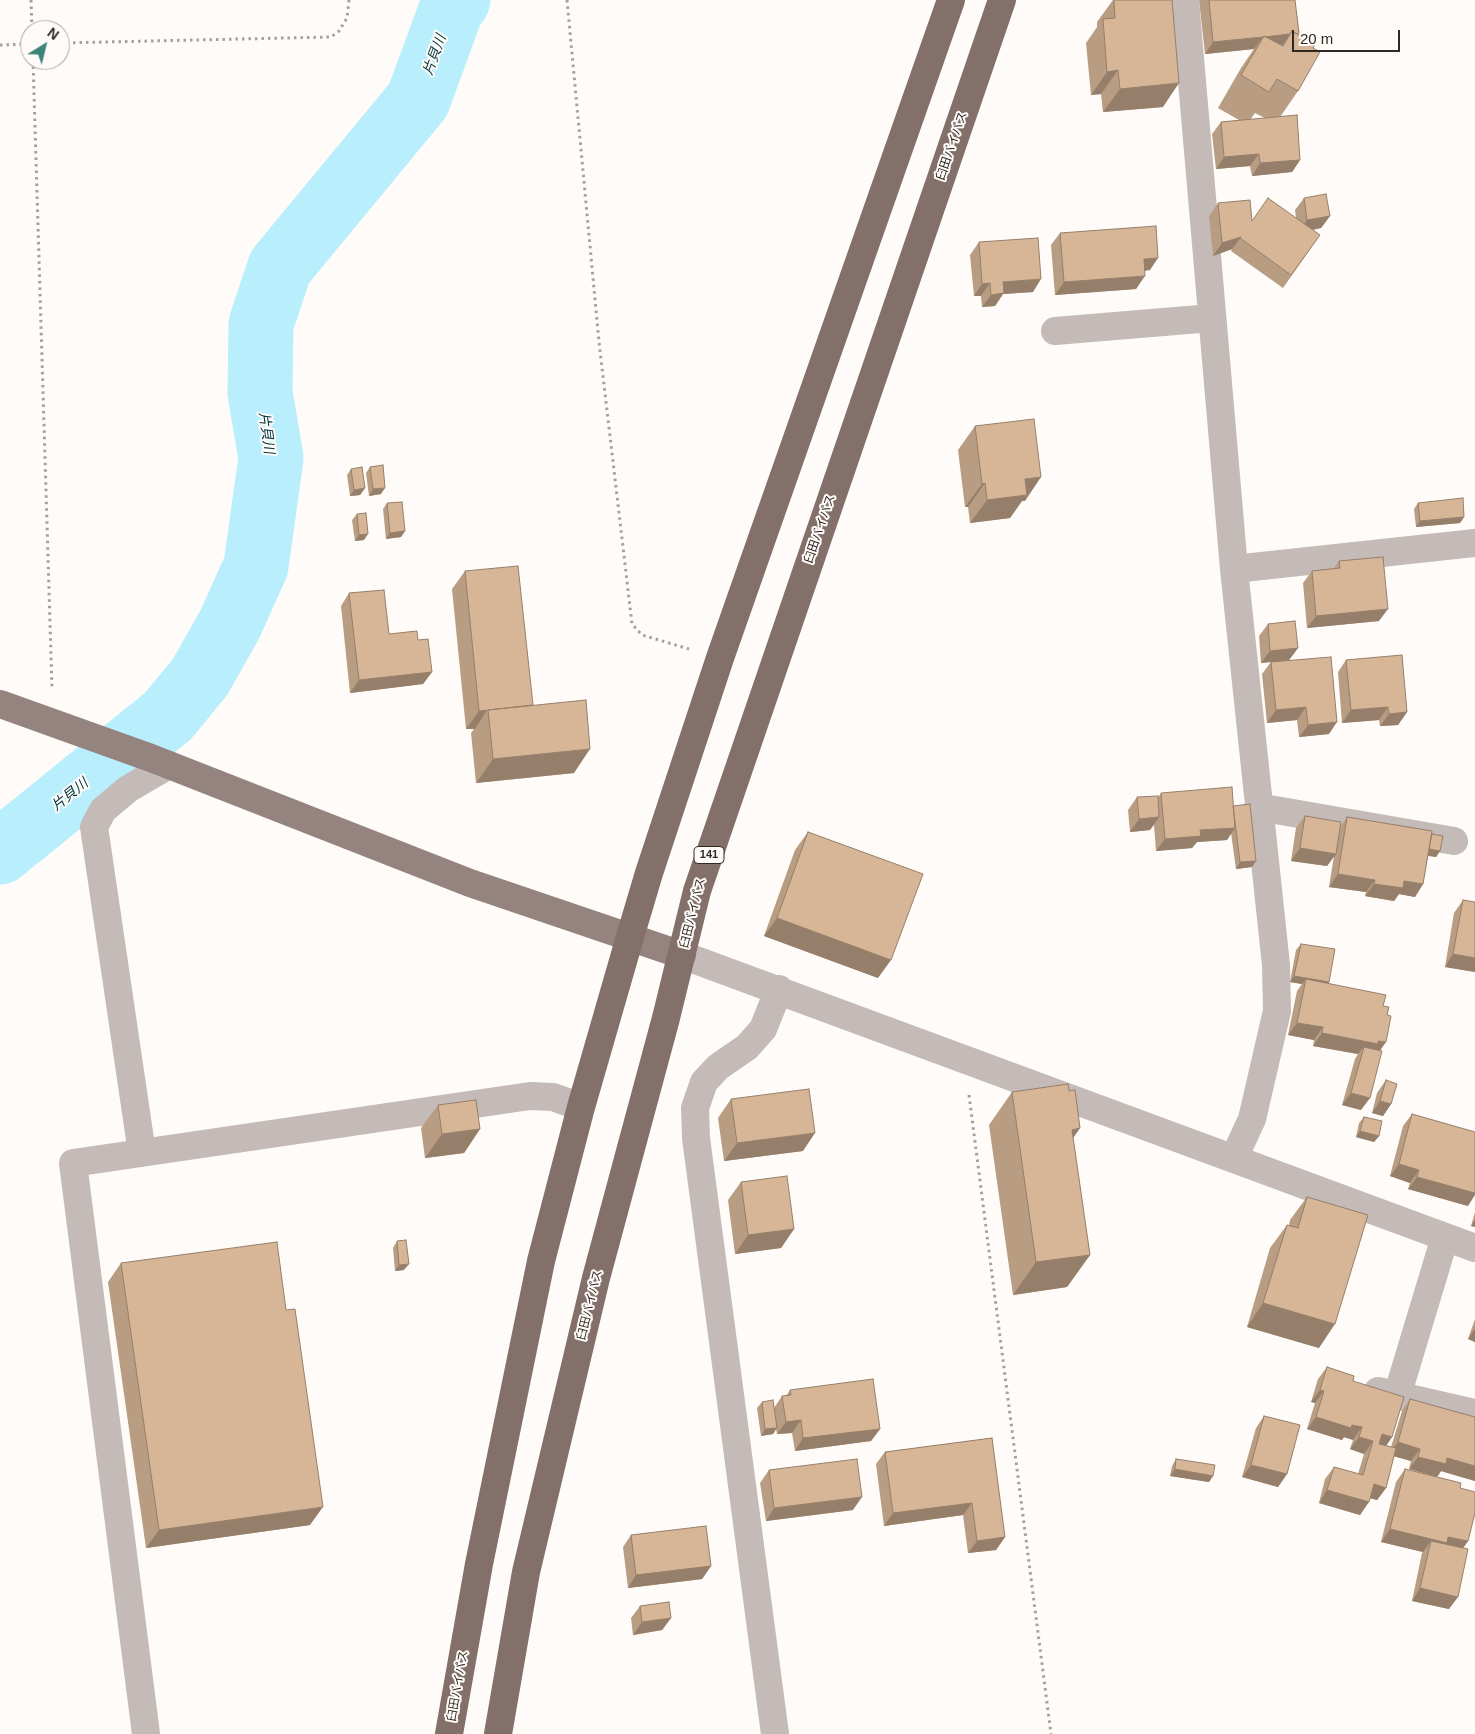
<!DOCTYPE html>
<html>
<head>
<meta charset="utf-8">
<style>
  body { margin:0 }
  #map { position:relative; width:1475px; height:1734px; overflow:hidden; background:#fefbf8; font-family:Helvetica,sans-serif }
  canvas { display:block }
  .north { position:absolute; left:20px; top:20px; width:50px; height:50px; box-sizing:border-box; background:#fefbf8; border:1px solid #aba7a3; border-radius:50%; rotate:36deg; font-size:14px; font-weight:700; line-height:20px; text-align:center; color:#2f2923 }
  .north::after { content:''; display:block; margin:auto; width:18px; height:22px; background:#3d8379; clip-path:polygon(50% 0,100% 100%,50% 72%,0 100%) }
  .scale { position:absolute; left:1292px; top:30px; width:108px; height:22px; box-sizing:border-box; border:2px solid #2f2923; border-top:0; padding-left:6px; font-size:15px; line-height:18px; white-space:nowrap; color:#2f2923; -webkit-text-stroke:4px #fefbf8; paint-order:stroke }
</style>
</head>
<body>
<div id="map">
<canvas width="1475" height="1734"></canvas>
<div class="north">N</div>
<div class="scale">20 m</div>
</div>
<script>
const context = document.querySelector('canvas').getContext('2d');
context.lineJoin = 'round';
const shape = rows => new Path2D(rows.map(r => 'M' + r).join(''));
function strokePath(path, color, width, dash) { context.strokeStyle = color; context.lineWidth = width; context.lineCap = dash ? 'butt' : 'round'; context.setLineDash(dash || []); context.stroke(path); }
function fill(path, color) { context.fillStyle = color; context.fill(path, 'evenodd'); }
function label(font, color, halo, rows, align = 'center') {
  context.font = font + ' Helvetica,"Noto Sans JP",sans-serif'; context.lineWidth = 4; context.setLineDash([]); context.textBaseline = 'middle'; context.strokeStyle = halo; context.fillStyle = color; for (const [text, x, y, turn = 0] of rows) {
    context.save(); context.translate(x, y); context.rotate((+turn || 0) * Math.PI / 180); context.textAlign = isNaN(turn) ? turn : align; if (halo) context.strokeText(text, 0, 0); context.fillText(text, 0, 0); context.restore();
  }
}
strokePath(shape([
  [0,852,168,716,200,677,230,624,256,566,271,458,260,393,261,324,280,267,418,100,451,10,458,0]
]), '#b9eefc', 65);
strokePath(shape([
  [31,0,32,30],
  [567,0,599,342,632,624,642,635,689,649],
  [60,43,331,37,339,31,347,18,349,0],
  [0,45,30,44],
  [33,60,52,689],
  [969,1095,1051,1734]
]), '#a4a09b', 3, [2.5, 4]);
strokePath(shape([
  [1185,0,1234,569,1276,965,1277,1011,1252,1119,1234,1158],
  [1055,331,1212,318],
  [1234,569,1475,543],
  [1258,807,1454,841],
  [682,955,1475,1248],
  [142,1153,94,827,103,810,128,789,169,765],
  [1378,1391,1475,1413],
  [1397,1396,1445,1237],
  [146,1734,73,1163,530,1096,553,1097,581,1107],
  [775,1734,696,1138,695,1108,704,1082,718,1067,747,1047,763,1029,779,989]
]), '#c4bab8', 28);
strokePath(shape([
  [0,704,151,758,470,883,682,955]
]), '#95837f', 28);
strokePath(shape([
  [449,1734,479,1564,541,1261,581,1107,630,937,649,873,720,658,951,0],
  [498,1734,526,1572,596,1278,666,1018,697,891,1002,0]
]), '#84706b', 28);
fill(shape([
  [1113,0,1172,0,1163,107,1103,112,1101,94,1091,95,1086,43,1097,27,1097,22],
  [1199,0,1295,0,1299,33,1298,34,1298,91,1280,117,1300,160,1292,172,1252,176,1250,166,1216,169,1212,134,1221,122,1239,120,1218,108,1241,68,1254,49,1205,54],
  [1255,113,1265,118,1250,120],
  [1304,198,1330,216,1321,228,1313,230,1320,235,1283,288,1231,251,1232,249,1213,256,1209,216,1218,203,1252,221,1296,218,1295,210],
  [1060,233,1150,270,1145,271,1136,289,1055,295,1051,245],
  [979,242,1033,292,1003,294,995,306,982,307,981,296,974,296,970,255],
  [975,426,1025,501,1022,501,1010,518,970,523,968,507,965,507,958,450],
  [370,467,381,494,369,496,366,473],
  [351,469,365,488,360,495,350,496,347,475],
  [387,503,405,531,401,537,386,539,383,509],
  [1418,503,1464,517,1460,523,1416,527,1414,509],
  [357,514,364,540,355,541,352,520],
  [1339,561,1379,621,1307,628,1303,583,1312,571,1334,568],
  [465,571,533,705,574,773,476,783,471,733,474,729,466,729,452,589],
  [349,593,389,634,418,640,432,672,423,684,350,693,341,606],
  [1268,624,1298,648,1289,660,1329,734,1299,737,1297,720,1267,723,1262,674,1271,662,1261,663,1259,636],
  [1346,660,1407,712,1398,725,1380,726,1379,720,1342,723,1338,672],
  [1161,793,1234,806,1252,867,1236,869,1231,833,1227,840,1197,842,1192,848,1156,851,1154,825,1150,830,1130,832,1128,810,1137,797,1158,798],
  [1305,816,1341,826,1347,817,1432,834,1440,851,1436,857,1428,856,1423,884,1415,897,1399,894,1394,901,1365,896,1366,892,1329,887,1334,856,1327,866,1291,861,1296,828],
  [808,832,878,978,764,936,795,850],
  [1463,900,1475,972,1445,967,1454,913],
  [1301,944,1329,983,1383,1006,1380,1051,1361,1110,1342,1105,1355,1059,1358,1054,1313,1046,1314,1040,1288,1035,1297,991,1302,984,1290,982,1296,950],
  [1386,1080,1391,1104,1383,1116,1372,1113,1377,1093],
  [1069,1091,1080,1128,1073,1138,1090,1255,1067,1287,1013,1295,989,1125,1012,1092],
  [731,1099,803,1151,724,1161,718,1118],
  [438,1105,480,1129,464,1153,425,1158,421,1128],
  [1412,1114,1468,1206,1408,1189,1410,1183,1390,1176,1403,1126],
  [1364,1117,1379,1136,1374,1142,1356,1137,1359,1123],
  [741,1182,794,1229,781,1248,735,1254,728,1200],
  [1307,1197,1319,1348,1247,1327,1270,1248,1287,1225,1289,1225,1290,1220],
  [1475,1212,1475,1227,1471,1226],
  [397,1241,404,1270,395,1271,393,1248],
  [121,1263,310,1525,146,1548,108,1282],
  [1475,1319,1475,1342,1468,1339],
  [1327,1367,1353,1381,1392,1437,1386,1446,1391,1447,1402,1411,1410,1399,1475,1417,1475,1481,1441,1471,1437,1477,1409,1469,1411,1461,1394,1456,1386,1488,1377,1500,1370,1498,1360,1515,1319,1503,1325,1479,1334,1467,1358,1474,1364,1454,1350,1449,1353,1440,1344,1437,1342,1440,1307,1429,1315,1403,1311,1402,1318,1379],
  [790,1390,880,1429,871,1441,795,1451,792,1433,777,1434,776,1429,773,1434,761,1436,757,1408,762,1402,774,1408,782,1396,786,1396],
  [1264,1416,1287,1474,1278,1487,1242,1477,1256,1428],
  [992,1438,1005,1537,996,1550,968,1553,963,1515,884,1526,876,1464,885,1452],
  [1176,1459,1213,1476,1209,1482,1170,1476,1172,1466],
  [1405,1469,1460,1488,1468,1541,1463,1548,1449,1609,1412,1601,1422,1553,1423,1552,1381,1542,1396,1482],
  [769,1470,853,1510,766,1521,760,1483],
  [631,1535,711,1566,702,1579,628,1588,623,1547],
  [640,1606,671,1618,662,1630,633,1635,631,1618]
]), '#b99d82');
fill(shape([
  [1290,34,1281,47,1263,37],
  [1263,37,1254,49,1205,54,1213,42],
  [1118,70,1101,94,1091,95,1107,72],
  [1179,83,1163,107,1103,112,1120,89],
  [1259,154,1250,166,1216,169,1224,157],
  [1300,160,1292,172,1252,176,1260,163],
  [1330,216,1321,228,1299,232,1307,220],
  [1241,237,1232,249,1213,256,1222,243],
  [1158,258,1150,270,1135,271,1144,259],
  [1145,276,1136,289,1055,295,1064,282],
  [1041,279,1033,292,1003,294,995,306,982,307,991,295,1003,282],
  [990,283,981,296,974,296,982,284],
  [1041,477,1025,501,1022,501,1010,518,970,523,987,500,1025,479],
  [985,483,968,507,965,507,982,484],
  [365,488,360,495,350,496,354,490],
  [385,488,381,494,369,496,373,489],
  [1464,517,1460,523,1416,527,1420,521],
  [405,531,401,537,386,539,390,533],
  [368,534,364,540,355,541,359,535],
  [1388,609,1379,621,1307,628,1316,616],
  [1298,648,1289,660,1261,663,1270,651],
  [432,672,423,684,350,693,359,680],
  [1306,707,1297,720,1267,723,1276,710],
  [1388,707,1379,720,1342,723,1351,710],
  [487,710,475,729,466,729,479,711],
  [1407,712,1398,725,1380,726,1389,714],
  [1337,722,1329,734,1299,737,1308,725],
  [590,749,574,773,476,783,493,759],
  [1159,817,1150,830,1130,832,1139,819],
  [1235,828,1227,840,1197,842,1192,848,1156,851,1165,839,1200,830],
  [1300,848,1336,854,1327,866,1291,861],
  [1428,849,1440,851,1436,857,1424,855],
  [1256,861,1252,867,1236,869,1240,862],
  [1338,874,1375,880,1366,892,1329,887],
  [1404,881,1423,884,1415,897,1399,894,1394,901,1365,896,1374,884],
  [777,918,891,960,878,978,764,936],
  [1453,954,1475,958,1475,972,1445,967],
  [1294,976,1329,982,1325,988,1306,979,1302,984,1290,982],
  [1297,1023,1323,1027,1314,1040,1288,1035],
  [1322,1033,1378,1041,1386,1042,1377,1055,1364,1047,1358,1054,1313,1046],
  [1351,1093,1370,1098,1361,1110,1342,1105],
  [1380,1101,1391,1104,1383,1116,1372,1113],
  [1080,1128,1057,1161,1072,1130],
  [480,1129,464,1153,425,1158,442,1134],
  [1360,1131,1379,1136,1374,1142,1356,1137],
  [815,1133,803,1151,724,1161,737,1143],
  [1399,1164,1419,1170,1410,1183,1390,1176],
  [1417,1177,1475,1193,1475,1195,1468,1206,1408,1189],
  [1475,1220,1475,1227,1471,1226],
  [794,1229,781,1248,735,1254,748,1235],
  [1090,1255,1067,1287,1013,1295,1036,1262],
  [409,1264,404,1270,395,1271,399,1265],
  [1263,1303,1335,1324,1319,1348,1247,1327],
  [1475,1329,1475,1342,1468,1339],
  [1320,1390,1324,1391,1315,1403,1311,1402],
  [1316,1417,1352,1425,1362,1427,1353,1440,1344,1437,1342,1440,1307,1429],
  [801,1420,792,1433,777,1434,786,1422],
  [777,1428,773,1434,761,1436,765,1429],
  [880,1429,871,1441,795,1451,803,1438],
  [1382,1434,1392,1437,1383,1450,1373,1446],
  [1359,1437,1373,1441,1364,1454,1350,1449],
  [1398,1442,1420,1449,1411,1461,1389,1455],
  [1418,1457,1447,1458,1475,1466,1475,1481,1441,1471,1437,1477,1409,1469],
  [1251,1465,1287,1474,1278,1487,1242,1477],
  [1175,1469,1213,1476,1209,1482,1170,1476],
  [1374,1484,1386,1488,1377,1500,1365,1497],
  [1327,1490,1369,1502,1360,1515,1319,1503],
  [862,1497,853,1510,766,1521,774,1508],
  [972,1503,963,1515,884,1526,893,1513],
  [323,1507,310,1525,146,1548,159,1530],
  [1390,1529,1448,1537,1468,1541,1459,1554,1431,1541,1423,1552,1381,1542],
  [1005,1537,996,1550,968,1553,977,1541],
  [711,1566,702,1579,628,1588,636,1575],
  [1420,1588,1458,1597,1449,1609,1412,1601],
  [671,1618,662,1630,633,1635,642,1622]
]), '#967f6a');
const building = shape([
  [1114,0,1172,0,1179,83,1120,89,1118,70,1107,72,1103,19,1115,18,1114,0],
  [1209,0,1295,0,1299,33,1296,34,1292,31,1290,34,1265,37,1264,36,1263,37,1213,42,1209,0],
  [1292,31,1315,44,1313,48,1320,52,1298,91,1277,79,1269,92,1241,75,1264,36,1283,46,1292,31],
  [1297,115,1300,160,1260,163,1259,154,1224,157,1221,122,1297,115],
  [1326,194,1330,216,1307,220,1304,198,1326,194],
  [1268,198,1320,235,1291,275,1240,238,1241,237,1222,243,1218,203,1250,200,1252,221,1268,198],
  [1156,226,1158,258,1144,259,1145,276,1064,282,1060,233,1156,226],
  [1038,238,1041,279,1003,282,1004,293,991,295,990,283,982,284,979,242,1038,238],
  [1034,419,1041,477,1025,479,1027,495,987,500,985,483,982,484,975,426,1034,419],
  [383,465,385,488,373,489,370,467,383,465],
  [362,467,365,488,354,490,351,469,362,467],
  [1463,498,1464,517,1420,521,1418,503,1463,498],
  [402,502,405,531,390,533,387,503,402,502],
  [366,513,368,534,359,535,357,514,366,513],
  [1383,557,1388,609,1316,616,1312,571,1340,568,1339,561,1383,557],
  [518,566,533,705,479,711,465,571,518,566],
  [384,590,389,634,417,631,418,640,428,639,432,672,359,680,349,593,384,590],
  [1295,621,1298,648,1270,651,1268,624,1295,621],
  [1402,655,1407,712,1389,714,1388,707,1351,710,1346,660,1402,655],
  [1331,657,1337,722,1308,725,1306,707,1276,710,1271,662,1331,657],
  [586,700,590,749,493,759,488,710,586,700],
  [1232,787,1235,828,1200,830,1201,836,1165,839,1161,793,1232,787],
  [1158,796,1159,817,1139,819,1137,797,1158,796],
  [1250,804,1256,861,1240,862,1233,806,1250,804],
  [1305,816,1341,822,1336,854,1300,848,1305,816],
  [1347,817,1432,831,1423,884,1404,881,1403,888,1374,884,1375,880,1338,874,1347,817],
  [808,832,923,874,891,960,777,918,808,832],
  [1432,834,1443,836,1440,851,1429,849,1432,834],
  [1463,900,1475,902,1475,958,1453,954,1463,900],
  [1301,944,1335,949,1329,982,1294,976,1301,944],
  [1306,979,1386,995,1383,1006,1389,1007,1387,1015,1391,1016,1386,1042,1378,1041,1378,1044,1322,1033,1323,1027,1297,1023,1306,979],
  [1364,1047,1382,1051,1370,1098,1351,1093,1364,1047],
  [1386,1080,1397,1084,1391,1104,1380,1101,1386,1080],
  [1068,1084,1069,1091,1075,1090,1080,1128,1072,1130,1090,1255,1036,1262,1012,1092,1068,1084],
  [809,1089,815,1133,737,1143,731,1099,809,1089],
  [476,1100,480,1129,442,1134,438,1105,476,1100],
  [1412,1114,1475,1132,1475,1193,1417,1177,1419,1170,1399,1164,1412,1114],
  [1364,1117,1382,1121,1379,1136,1360,1131,1364,1117],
  [787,1176,794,1229,748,1235,741,1182,787,1176],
  [1307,1197,1368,1215,1335,1324,1263,1303,1287,1225,1298,1228,1307,1197],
  [406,1240,409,1264,399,1265,397,1241,406,1240],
  [277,1242,286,1310,295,1309,323,1507,159,1530,121,1263,277,1242],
  [1327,1367,1354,1376,1353,1381,1404,1397,1392,1437,1382,1434,1379,1444,1396,1448,1386,1488,1374,1484,1369,1502,1327,1490,1334,1467,1363,1475,1373,1441,1359,1437,1362,1427,1352,1425,1351,1428,1316,1417,1324,1391,1320,1390,1327,1367],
  [873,1379,880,1429,803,1438,801,1420,786,1422,782,1396,791,1395,790,1390,873,1379],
  [1410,1399,1475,1417,1475,1466,1447,1458,1446,1464,1418,1457,1420,1449,1398,1442,1410,1399],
  [773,1400,777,1428,765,1429,762,1402,773,1400],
  [1264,1416,1300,1425,1287,1474,1251,1465,1264,1416],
  [992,1438,1005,1537,977,1541,972,1503,893,1513,885,1452,992,1438],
  [857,1459,862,1497,774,1508,769,1470,857,1459],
  [1176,1459,1215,1465,1213,1476,1175,1469,1176,1459],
  [1405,1469,1461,1483,1460,1488,1475,1492,1475,1513,1468,1541,1448,1537,1447,1543,1390,1529,1405,1469],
  [706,1526,711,1566,636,1575,631,1535,706,1526],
  [1431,1541,1468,1549,1458,1597,1420,1588,1431,1541],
  [669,1602,671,1618,642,1622,640,1606,669,1602]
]);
fill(building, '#d7b697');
strokePath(building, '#967f6a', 1);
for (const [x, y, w] of [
  [709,855,30]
]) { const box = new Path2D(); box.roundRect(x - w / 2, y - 8.5, w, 17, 4); context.fillStyle = '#fefbf8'; context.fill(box); strokePath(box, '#2f2923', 1); }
label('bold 11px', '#2f2923', null, [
  ["141",709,855]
]);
label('12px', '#2f2923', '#fefbf8', [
  ["臼田バイパス",952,146,-71],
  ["臼田バイパス",820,529,-71],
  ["臼田バイパス",693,913,-76],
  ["臼田バイパス",590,1305,-76],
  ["臼田バイパス",458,1686,-80]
]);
label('italic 14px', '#00333d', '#fefbf8', [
  ["片貝川",435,55,-70],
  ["片貝川",266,433,82],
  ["片貝川",70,795,-39]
]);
</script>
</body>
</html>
